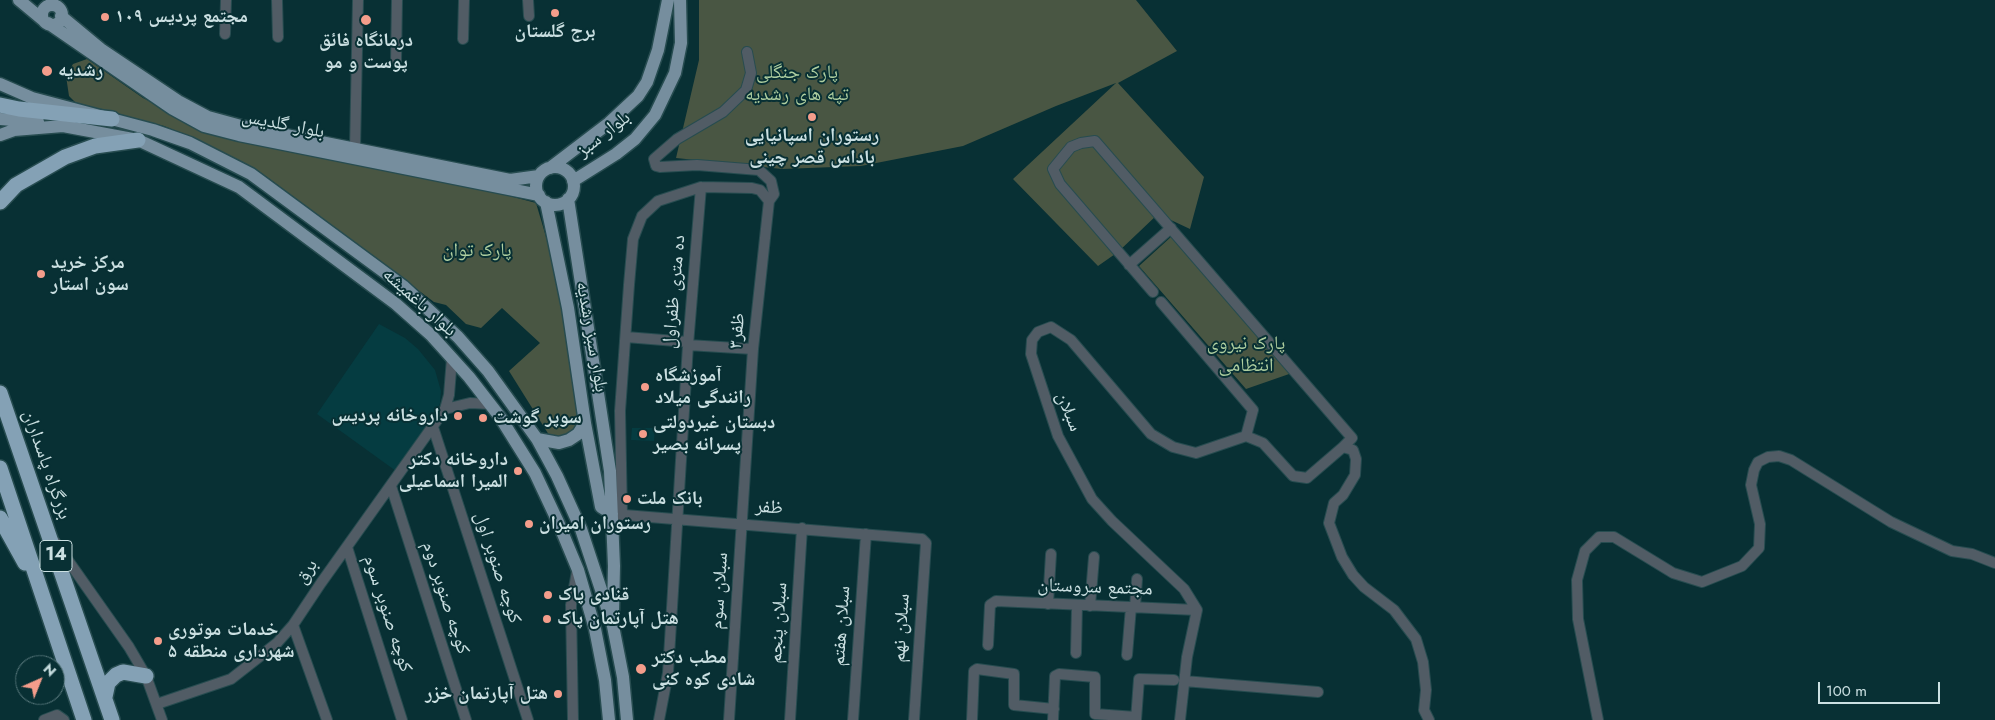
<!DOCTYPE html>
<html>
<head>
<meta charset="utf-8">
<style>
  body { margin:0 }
  #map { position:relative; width:1995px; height:720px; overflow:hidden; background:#083034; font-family:Jost,sans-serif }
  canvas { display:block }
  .north { position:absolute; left:15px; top:655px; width:50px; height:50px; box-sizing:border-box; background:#083034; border:1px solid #56767a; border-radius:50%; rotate:44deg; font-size:14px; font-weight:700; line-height:20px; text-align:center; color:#cbe0e2 }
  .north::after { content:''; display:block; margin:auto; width:18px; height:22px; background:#f49d8b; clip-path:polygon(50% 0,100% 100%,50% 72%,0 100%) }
  .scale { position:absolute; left:1818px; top:682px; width:122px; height:22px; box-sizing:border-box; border:2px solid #cbe0e2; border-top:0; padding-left:6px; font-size:15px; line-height:18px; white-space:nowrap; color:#cbe0e2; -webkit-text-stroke:4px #083034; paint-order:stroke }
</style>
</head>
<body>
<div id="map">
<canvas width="1995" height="720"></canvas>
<div class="north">N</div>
<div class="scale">100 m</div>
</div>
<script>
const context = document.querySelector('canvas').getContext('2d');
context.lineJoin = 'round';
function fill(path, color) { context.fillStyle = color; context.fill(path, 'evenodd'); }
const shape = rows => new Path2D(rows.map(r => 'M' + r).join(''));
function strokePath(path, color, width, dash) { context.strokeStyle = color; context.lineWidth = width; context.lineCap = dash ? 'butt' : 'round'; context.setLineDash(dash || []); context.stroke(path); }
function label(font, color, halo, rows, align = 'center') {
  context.font = font + ' Jost,"Noto Naskh Arabic",sans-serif'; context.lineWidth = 4; context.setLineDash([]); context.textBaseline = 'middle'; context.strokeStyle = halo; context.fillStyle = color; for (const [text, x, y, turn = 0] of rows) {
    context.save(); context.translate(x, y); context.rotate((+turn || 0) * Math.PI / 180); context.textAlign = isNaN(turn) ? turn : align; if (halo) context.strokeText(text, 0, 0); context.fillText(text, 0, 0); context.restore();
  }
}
fill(shape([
  [379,324,405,338,418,349,435,370,441,391,440,403,435,416,396,471,317,414],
  [632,428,655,428,654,441,631,440]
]), '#053c41');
fill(shape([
  [699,0,1136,0,1177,51,1118,83,1204,177,1190,229,1158,214,1118,252,1098,266,1013,179,1116,83,1056,106,963,146,861,166,782,169,676,158,699,60],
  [87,59,143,98,217,133,457,182,536,203,555,267,580,417,576,426,566,436,555,438,549,435,509,371,540,343,502,308,481,328,466,324,446,305,434,302,267,177,207,144,164,126,76,103,69,96,66,76,73,64],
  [1172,236,1292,373,1246,389,1139,266]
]), '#495643');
const minor = shape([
  [277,0,278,37],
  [528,0,529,16],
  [225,34,226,0],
  [463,39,464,0],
  [396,62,397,0],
  [355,149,358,0],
  [1129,265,1171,228],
  [1153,292,1060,184,1053,169,1071,147,1081,143,1095,141,1352,438,1343,447],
  [1161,302,1253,410,1246,436],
  [626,337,688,342],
  [688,345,753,349],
  [445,409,470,403,490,404],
  [433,427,528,720],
  [1246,436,1263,443,1293,476,1307,478,1343,447,1353,450,1356,459,1355,475,1343,495,1334,503,1329,523,1342,557,1353,575,1364,587,1394,610,1416,639,1423,662,1426,690,1424,710,1429,720],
  [391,486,466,720],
  [612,514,922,539,926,543,914,720],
  [622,515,620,411,629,285,633,239,642,216,658,201,701,187,752,188,760,190,769,201],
  [55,542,129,647,146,676,162,720],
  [347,547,402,720],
  [1048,604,1051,554],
  [1090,606,1094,557],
  [1135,607,1137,579],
  [293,625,327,720],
  [988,645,990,605,996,601,1197,610],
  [1076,653,1077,605],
  [1127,655,1131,607],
  [1184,681,1318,692],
  [157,704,231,679,277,643,293,625,321,583,445,409,449,395,452,358],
  [44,720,57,715,64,720],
  [573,720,571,605,577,571],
  [659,720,668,673,688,345,701,187],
  [729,720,753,349,769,201,774,194,771,181,759,170,697,165,660,167,656,166,654,159,677,139,723,112,746,90,751,73,747,52],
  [790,720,802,528],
  [853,720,866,534],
  [972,720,974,671,977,669,1014,674,1014,705,1054,709],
  [1053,720,1055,676,1059,674,1095,677,1095,714,1136,717],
  [1136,720,1139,679,1174,680],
  [1180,720,1187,657,1197,610,1184,589,1112,521,1092,499,1058,436,1031,354,1032,340,1038,332,1051,327,1071,340,1151,434,1173,447,1196,453,1246,436],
  [1598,720,1578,619,1577,580,1585,551,1599,537,1614,537,1673,573,1702,582,1742,566,1759,548,1760,524,1751,485,1754,470,1758,462,1768,457,1779,456,1791,460,1891,522,1952,551,1972,554,1995,563]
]);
const major = shape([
  [19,0,43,20],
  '42 15a10 10 0 1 1 20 0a10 10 0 1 1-20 0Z',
  [61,16,102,50,178,101,208,117,241,126,510,180,539,176],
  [48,23,173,109,204,126,239,135,539,195],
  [0,84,32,98,153,130,190,143,251,174,403,286,458,337,488,371,537,439,557,476,581,529,613,626,623,677,627,720],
  [0,119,38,122],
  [0,135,14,130,63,126,138,140,239,187,396,304,431,335,469,377,500,417,535,473,558,522,578,570,595,629,605,680,609,720],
  '536 186a19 19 0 1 1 38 0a19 19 0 1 1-38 0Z',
  [550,168,609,123,638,96,647,82,658,50,668,0],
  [573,181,616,154,635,139,655,115,675,73,681,43,680,0],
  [568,199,610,471,614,566,613,613],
  [585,423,601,507,612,514],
  [537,439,559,443,569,440,578,434,585,423,568,308,546,202]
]);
const highway = shape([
  [0,105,19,109,112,119],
  [0,202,16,185,65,157,95,146,138,140],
  [0,393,112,720],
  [0,468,84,720],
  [0,518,25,563],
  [105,697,108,683,116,675,123,672,146,676]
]);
strokePath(minor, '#274c50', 12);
strokePath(major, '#274c50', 15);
strokePath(highway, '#274c50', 18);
strokePath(minor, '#515c65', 10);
strokePath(major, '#768e9e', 12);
strokePath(highway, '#84a1b5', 15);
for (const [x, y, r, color] of [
  [555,13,5,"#f49d8b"],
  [105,17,5,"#f49d8b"],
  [366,20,6,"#f49d8b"],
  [47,71,6,"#f49d8b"],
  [812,117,5,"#f49d8b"],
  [41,274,5,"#f49d8b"],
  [645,387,5,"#f49d8b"],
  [458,416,5,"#f49d8b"],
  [483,418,5,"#f49d8b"],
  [643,434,5,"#f49d8b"],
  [518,471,5,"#f49d8b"],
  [627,499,5,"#f49d8b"],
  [529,524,5,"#f49d8b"],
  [548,595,5,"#f49d8b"],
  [547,619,5,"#f49d8b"],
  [158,641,5,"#f49d8b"],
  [641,669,6,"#f49d8b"],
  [558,694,5,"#f49d8b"]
]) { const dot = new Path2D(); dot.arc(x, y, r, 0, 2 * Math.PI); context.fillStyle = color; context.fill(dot); strokePath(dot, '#083034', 2); }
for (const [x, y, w] of [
  [56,556,32]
]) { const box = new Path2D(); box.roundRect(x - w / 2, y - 15.5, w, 31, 4); context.fillStyle = '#083034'; context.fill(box); strokePath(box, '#cbe0e2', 1); }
label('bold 18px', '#cbe0e2', null, [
  ["14",56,556]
]);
label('bold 19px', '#cbe0e2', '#083034', [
  ["مجتمع پردیس ۱۰۹",115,17],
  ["برج گلستان",555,32,"center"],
  ["درمانگاه فائق",366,41,"center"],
  ["پوست و مو",366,63,"center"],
  ["رشدیه",58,71],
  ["رستوران اسپانیایی",812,136,"center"],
  ["باداس قصر چینی",812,158,"center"],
  ["مرکز خرید",51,263],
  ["سون استار",51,285],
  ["آموزشگاه",655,376],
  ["رانندگی میلاد",655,398],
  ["داروخانه پردیس",448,416,"right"],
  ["سوپر گوشت",493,418],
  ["دبستان غیردولتی",653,423],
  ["پسرانه بصیر",653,445],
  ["داروخانه دکتر",508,460,"right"],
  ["المیرا اسماعیلی",508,482,"right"],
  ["بانک ملت",637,499],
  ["رستوران امیران",539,524],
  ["قنادی پاک",558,595],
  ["هتل آپارتمان پاک",557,619],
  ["خدمات موتوری",168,630],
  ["شهرداری منطقه ۵",168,652],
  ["مطب دکتر",652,658],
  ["شادی کوه کنی",652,680],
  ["هتل آپارتمان خزر",548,694,"right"]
], 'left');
label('19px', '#afcfa0', '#083034', [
  ["پارک جنگلی",797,73],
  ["تپه های رشدیه",797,95],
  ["پارک توان",477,251],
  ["پارک نیروی",1246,344],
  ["انتظامی",1246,366]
]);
label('19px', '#cbe0e2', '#083034', [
  ["بلوار گلدیس",283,125,11],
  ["بلوار سبز",604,135,-38],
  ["ده متری ظفراول",675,292,-85],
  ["بلوار باغمیشه",419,303,42],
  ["ظفر۳",738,331,-84],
  ["بلوار سبز رشدیه",591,337,80],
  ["سبلان",1068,412,68],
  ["بزرگراه پاسداران",46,465,71],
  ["ظفر",769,508,4],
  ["کوچه صنوبر اول",497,568,72],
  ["برق",307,572,-56],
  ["مجتمع سروستان",1095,588,2],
  ["سبلان سوم",720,591,-86],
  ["کوچه صنوبر دوم",445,598,72],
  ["کوچه صنوبر سوم",387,614,72],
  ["سبلان پنجم",779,623,-86],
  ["سبلان هفتم",842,626,-86],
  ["سبلان نهم",902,628,-86]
]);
</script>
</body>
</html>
